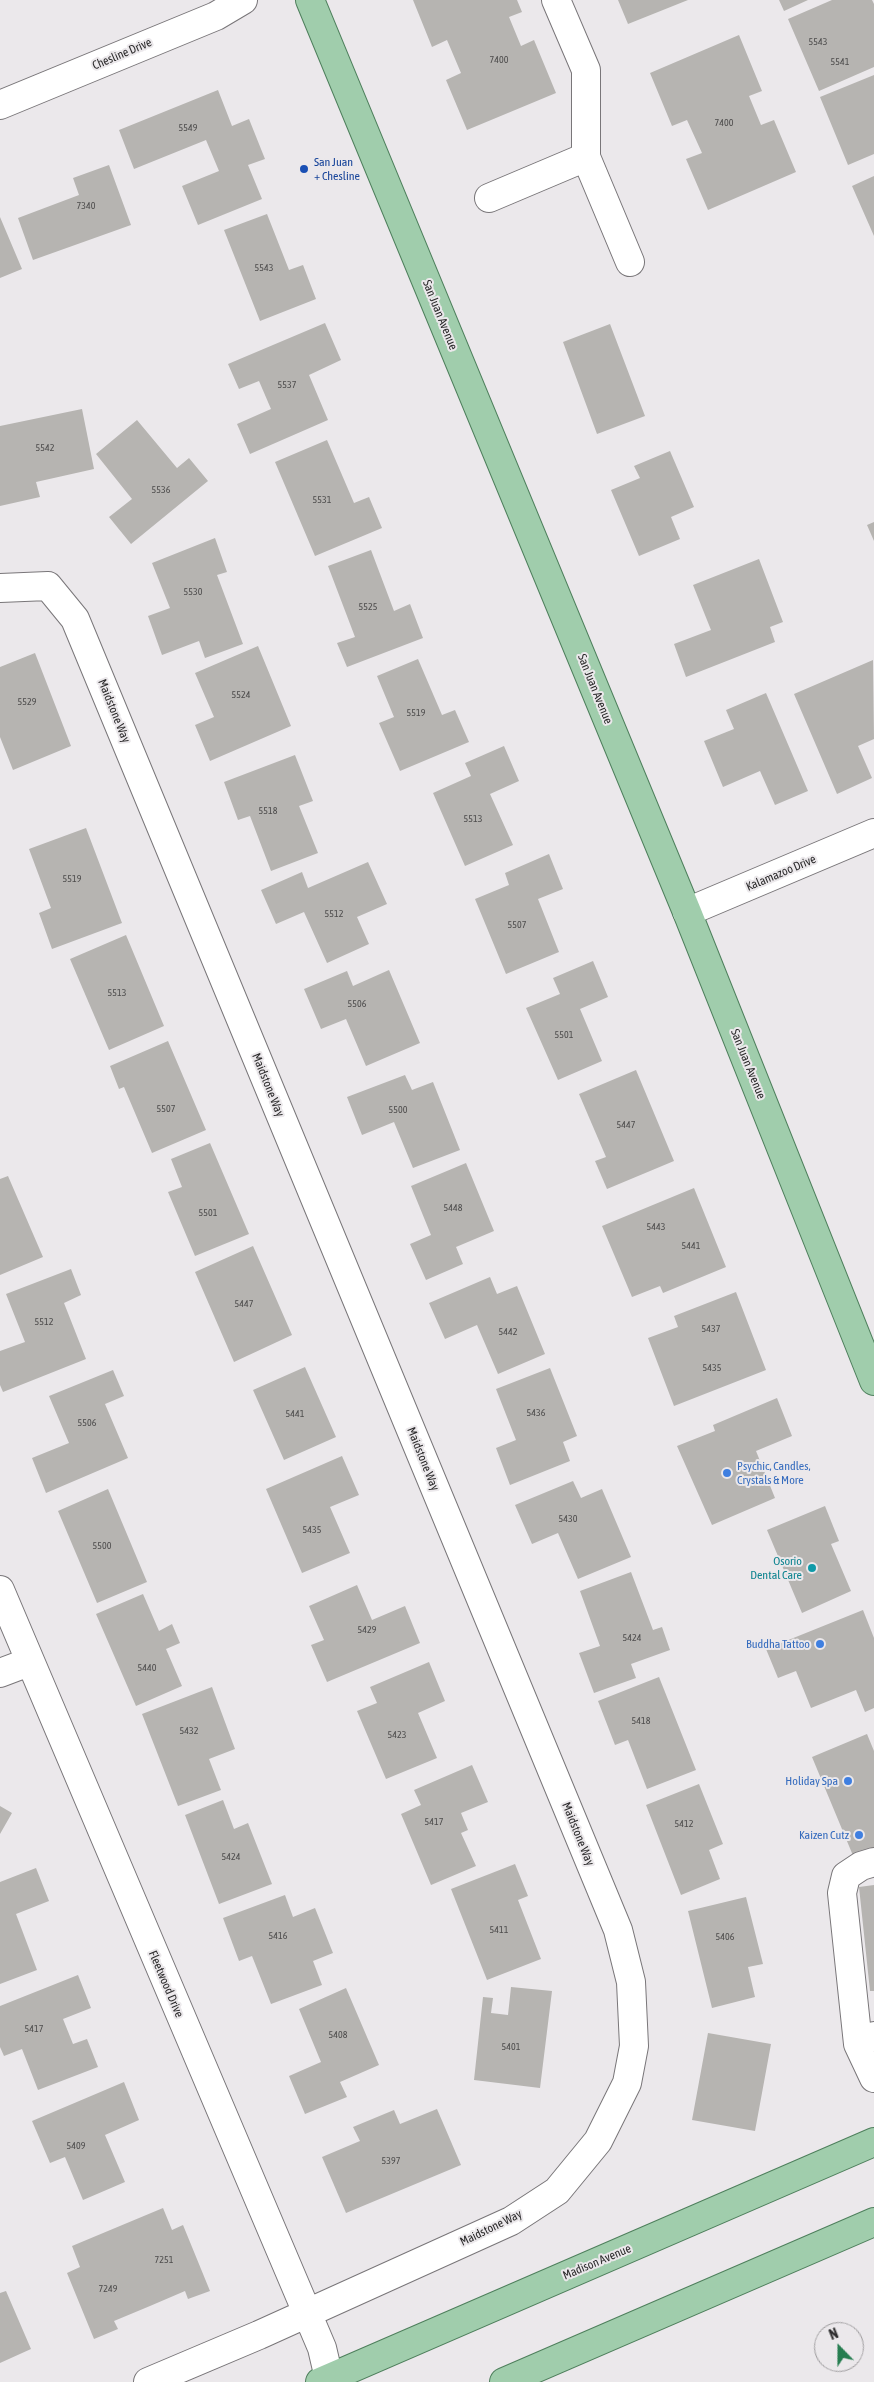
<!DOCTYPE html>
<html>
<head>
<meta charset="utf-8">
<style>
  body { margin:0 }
  #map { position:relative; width:874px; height:2382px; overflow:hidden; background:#ebe8eb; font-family:"Asap Condensed",sans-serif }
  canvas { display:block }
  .north { position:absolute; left:814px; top:2322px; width:50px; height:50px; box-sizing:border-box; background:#ebe8eb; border:1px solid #9f9d9f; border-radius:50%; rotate:338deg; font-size:14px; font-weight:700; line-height:20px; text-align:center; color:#2d2c2d }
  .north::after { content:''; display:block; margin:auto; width:18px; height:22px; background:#267d50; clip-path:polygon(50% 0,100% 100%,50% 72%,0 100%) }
</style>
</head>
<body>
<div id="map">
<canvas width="874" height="2382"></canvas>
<div class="north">N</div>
</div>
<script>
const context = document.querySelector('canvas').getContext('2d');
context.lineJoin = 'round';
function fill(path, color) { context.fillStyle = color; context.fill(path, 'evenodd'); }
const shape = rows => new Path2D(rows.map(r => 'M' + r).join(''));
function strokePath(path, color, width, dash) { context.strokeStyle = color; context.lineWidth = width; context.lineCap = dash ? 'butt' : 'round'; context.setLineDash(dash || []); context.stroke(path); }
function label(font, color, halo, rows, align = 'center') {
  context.font = font + ' "Asap Condensed",sans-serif'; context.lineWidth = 4; context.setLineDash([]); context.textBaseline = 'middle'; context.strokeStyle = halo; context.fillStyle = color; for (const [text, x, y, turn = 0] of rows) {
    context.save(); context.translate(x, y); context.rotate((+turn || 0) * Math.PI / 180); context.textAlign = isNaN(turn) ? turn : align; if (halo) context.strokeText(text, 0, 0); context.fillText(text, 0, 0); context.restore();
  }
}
fill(shape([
  [413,0,517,0,522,12,509,17,521,46,534,40,556,93,467,130,446,80,461,73,447,40,432,47],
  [618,0,688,0,628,24],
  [779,0,808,0,784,11],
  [832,0,872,0,874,4,874,67,819,91,788,19],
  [739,35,762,91,749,96,761,125,774,120,796,172,708,210,686,159,702,153,687,120,672,126,650,73],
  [874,75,874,154,848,165,820,97],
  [218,90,232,126,249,119,265,159,248,165,262,199,198,225,182,186,219,171,206,140,134,169,119,130],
  [109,165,131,225,33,260,18,218,79,195,73,178],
  [874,176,874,236,852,186],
  [267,214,289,270,303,265,316,299,260,321,224,230],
  [0,217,22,269,0,278],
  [325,323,341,360,309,375,328,420,250,454,237,424,271,409,259,381,239,389,228,364],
  [610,324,645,416,597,434,563,342],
  [82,409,94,469,36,482,40,497,0,506,0,426],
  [137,420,177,468,189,458,208,481,131,544,109,517,132,499,96,454],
  [327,440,354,503,369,497,382,528,315,556,275,462],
  [670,451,694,507,671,517,680,539,639,556,611,490,640,478,634,466],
  [874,522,874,541,867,525],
  [215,538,227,572,217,575,243,644,205,658,199,641,162,655,148,616,170,608,152,563],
  [371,550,394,611,410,604,423,638,347,667,337,643,355,637,328,566],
  [759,559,783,622,770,627,775,642,686,677,674,644,711,630,693,585],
  [258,646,291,726,210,761,195,725,214,717,195,673],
  [35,653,71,746,13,770,0,737,0,667],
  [418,659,442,715,455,710,469,742,400,771,379,723,394,717,377,676],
  [873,660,874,739,858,746,872,778,837,794,794,694],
  [766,693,808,791,775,805,760,771,723,787,704,741,734,729,726,710],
  [504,746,519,781,490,794,513,845,465,866,433,793,471,776,465,763],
  [295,755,313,801,299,806,318,853,271,871,250,816,238,820,224,782],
  [86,828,122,923,52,949,39,913,51,908,29,849],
  [549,854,563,889,538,899,559,952,506,974,475,899,509,885,505,873],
  [368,862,387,904,357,917,369,944,327,963,304,912,276,924,261,890,302,872,308,888],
  [126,935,164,1026,109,1050,70,959],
  [593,961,608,997,580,1009,602,1061,558,1080,526,1008,560,994,553,978],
  [389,970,420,1043,366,1066,346,1019,321,1029,304,989,347,971,353,986],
  [168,1041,206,1130,152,1153,124,1087,119,1089,110,1066],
  [636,1070,674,1161,607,1189,595,1161,606,1157,579,1094],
  [405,1075,412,1090,433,1082,460,1150,413,1168,394,1122,362,1135,347,1097],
  [210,1143,249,1234,195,1256,168,1192,182,1187,171,1159],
  [466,1163,494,1231,456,1247,463,1264,426,1280,410,1244,431,1235,411,1186],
  [8,1176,43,1257,0,1275,0,1179],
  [694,1188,726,1267,663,1293,660,1286,632,1297,602,1226],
  [253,1246,292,1335,234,1362,195,1272],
  [71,1269,81,1295,64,1303,86,1359,3,1392,0,1385,0,1351,25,1342,6,1294],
  [490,1277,497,1294,517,1286,545,1354,498,1374,477,1325,445,1339,429,1303],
  [736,1292,766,1370,674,1406,648,1338,678,1327,674,1316],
  [305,1367,336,1437,284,1460,253,1390],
  [550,1368,577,1436,563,1442,570,1461,510,1485,496,1448,516,1440,496,1389],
  [113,1370,124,1396,105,1404,128,1458,46,1493,32,1458,69,1443,49,1396],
  [777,1398,792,1436,756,1451,775,1498,712,1525,677,1446,715,1431,713,1425],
  [342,1456,359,1495,330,1507,350,1553,302,1573,266,1489],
  [573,1481,581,1498,602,1489,631,1557,578,1579,558,1533,532,1544,515,1505],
  [108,1489,147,1582,97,1603,58,1511],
  [825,1506,839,1541,831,1544,851,1591,802,1613,767,1530],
  [631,1572,653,1630,662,1627,670,1650,631,1664,636,1678,594,1693,579,1653,600,1646,580,1591],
  [357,1585,372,1620,405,1606,420,1643,327,1682,311,1645,324,1640,309,1606],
  [143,1594,159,1631,172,1624,180,1643,166,1649,182,1686,136,1706,96,1614],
  [863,1610,874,1638,874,1708,865,1712,856,1690,811,1708,796,1671,778,1678,766,1649],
  [429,1662,445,1701,418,1713,437,1758,386,1779,357,1711,377,1703,370,1687],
  [659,1677,696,1770,647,1789,628,1740,615,1745,598,1701],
  [212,1687,235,1749,209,1759,221,1790,178,1806,142,1714],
  [867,1734,874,1751,874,1850,854,1858,812,1757],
  [472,1765,488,1802,461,1813,468,1830,461,1833,476,1866,431,1885,401,1814,421,1805,414,1790],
  [699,1784,723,1844,709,1850,720,1879,681,1895,646,1805],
  [223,1800,234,1829,248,1823,272,1884,219,1904,185,1815],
  [0,1806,12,1813,0,1834],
  [515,1864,528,1896,518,1900,541,1959,487,1980,451,1889],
  [36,1868,49,1901,16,1914,37,1970,0,1984,0,1882],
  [874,1885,874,1991,870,1991,859,1887],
  [285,1895,293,1917,315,1908,333,1953,313,1961,322,1985,271,2004,252,1956,239,1961,223,1918],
  [746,1897,763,1964,748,1967,755,1997,712,2008,688,1911],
  [78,1975,91,2008,63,2019,73,2044,87,2039,98,2067,38,2090,22,2049,4,2056,0,2047,0,2006],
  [511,1987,552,1991,540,2088,474,2080,483,1997,493,1998,491,2013,508,2015],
  [346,1988,379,2065,340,2082,347,2097,305,2114,289,2076,321,2062,299,2009],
  [708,2033,771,2044,755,2131,692,2120],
  [124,2082,139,2120,105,2135,125,2182,83,2200,65,2157,50,2163,32,2121],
  [437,2109,461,2165,346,2213,322,2157,360,2141,353,2127,394,2110,400,2124],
  [163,2208,172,2230,183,2225,210,2291,188,2299,185,2291,150,2306,114,2321,118,2329,94,2339,67,2273,80,2267,72,2246],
  [6,2291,31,2349,0,2363,0,2293]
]), '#b6b4b1');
const minor = shape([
  [556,0,586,70,586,157,630,262],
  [0,105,216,16,243,0],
  [489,198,586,157],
  [0,588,48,586,75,619,618,1930,631,1982,634,2046,627,2083,598,2141,557,2191,511,2221,259,2335,148,2382],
  [687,912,874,833],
  [0,1590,322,2348,329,2378],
  [0,1673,29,1662],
  [874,2036,858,2044,874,2078],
  [858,2044,842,1893,846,1876,861,1866,874,1862]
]);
const major = shape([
  [310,0,687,912,874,1381],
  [320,2382,874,2142],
  [504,2382,874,2222]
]);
strokePath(minor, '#797679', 30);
strokePath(major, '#4e7f5c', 30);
strokePath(minor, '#fff', 28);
strokePath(major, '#a0cdac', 28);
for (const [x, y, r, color] of [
  [304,169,5,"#1a4fb4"],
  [727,1473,5,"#3f7fe0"],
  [812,1568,5,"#0f9aa8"],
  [820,1644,5,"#3f7fe0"],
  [848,1781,5,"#3f7fe0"],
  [859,1835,5,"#3f7fe0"]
]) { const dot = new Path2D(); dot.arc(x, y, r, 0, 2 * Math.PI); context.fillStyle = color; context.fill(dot); strokePath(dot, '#ebe8eb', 2); }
label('10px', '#4f4e4e', null, [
  ["5543",818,42],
  ["7400",499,60],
  ["5541",840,62],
  ["7400",724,123],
  ["5549",188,128],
  ["7340",86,206],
  ["5543",264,268],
  ["5537",287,385],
  ["5542",45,448],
  ["5536",161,490],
  ["5531",322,500],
  ["5530",193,592],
  ["5525",368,607],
  ["5524",241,695],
  ["5529",27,702],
  ["5519",416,713],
  ["5518",268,811],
  ["5513",473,819],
  ["5519",72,879],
  ["5512",334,914],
  ["5507",517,925],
  ["5513",117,993],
  ["5506",357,1004],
  ["5501",564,1035],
  ["5507",166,1109],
  ["5500",398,1110],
  ["5447",626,1125],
  ["5448",453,1208],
  ["5501",208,1213],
  ["5443",656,1227],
  ["5441",691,1246],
  ["5447",244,1304],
  ["5512",44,1322],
  ["5437",711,1329],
  ["5442",508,1332],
  ["5435",712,1368],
  ["5436",536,1413],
  ["5441",295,1414],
  ["5506",87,1423],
  ["5430",568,1519],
  ["5435",312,1530],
  ["5500",102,1546],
  ["5429",367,1630],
  ["5424",632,1638],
  ["5440",147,1668],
  ["5418",641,1721],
  ["5432",189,1731],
  ["5423",397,1735],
  ["5417",434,1822],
  ["5412",684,1824],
  ["5424",231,1857],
  ["5411",499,1930],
  ["5416",278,1936],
  ["5406",725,1937],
  ["5417",34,2029],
  ["5408",338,2035],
  ["5401",511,2047],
  ["5409",76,2146],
  ["5397",391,2161],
  ["7251",164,2260],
  ["7249",108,2289]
]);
label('12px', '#2d2c2d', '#ebe8eb', [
  ["Chesline Drive",122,54,-23],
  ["San Juan Avenue",440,315,68],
  ["San Juan Avenue",595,689,68],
  ["Maidstone Way",114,711,68],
  ["Kalamazoo Drive",781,873,-23],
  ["San Juan Avenue",748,1064,68],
  ["Maidstone Way",268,1085,68],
  ["Maidstone Way",423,1459,68],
  ["Maidstone Way",578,1834,68],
  ["Fleetwood Drive",166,1984,67],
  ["Maidstone Way",491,2228,-26],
  ["Madison Avenue",597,2262,-23]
]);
label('12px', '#164399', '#ebe8eb', [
  ["San Juan",314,162],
  ["+ Chesline",314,176]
], 'left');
label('12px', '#366cbe', '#ebe8eb', [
  ["Psychic, Candles,",737,1466,"left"],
  ["Crystals & More",737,1480,"left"],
  ["Buddha Tattoo",810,1644],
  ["Holiday Spa",838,1781],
  ["Kaizen Cutz",849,1835]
], 'right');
label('12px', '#0d838f', '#ebe8eb', [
  ["Osorio",802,1561],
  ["Dental Care",802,1575]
], 'right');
</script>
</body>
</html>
